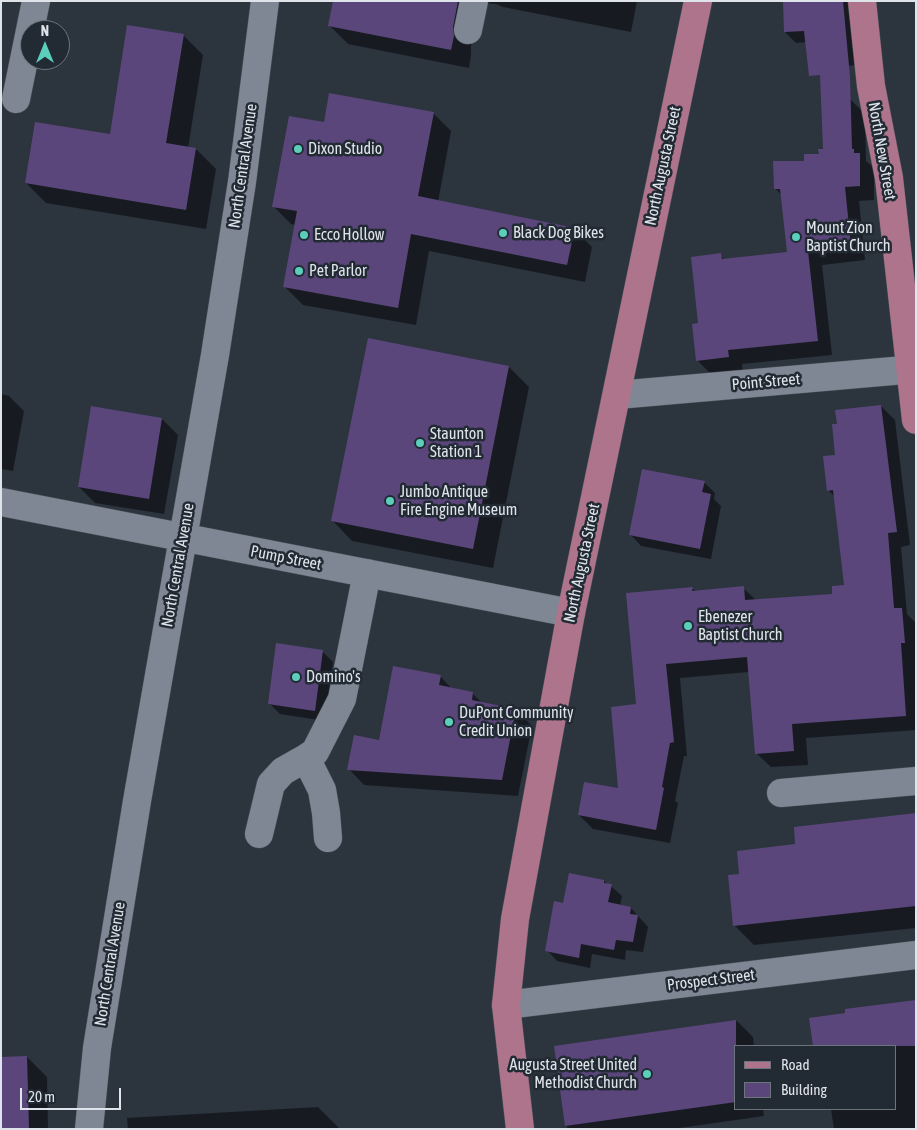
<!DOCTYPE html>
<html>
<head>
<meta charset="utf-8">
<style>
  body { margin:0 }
  #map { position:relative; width:917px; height:1130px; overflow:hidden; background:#2c343e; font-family:"Asap Condensed",sans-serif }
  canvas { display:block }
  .frame { position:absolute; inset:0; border:2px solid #dfe4ea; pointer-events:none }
  .legend { position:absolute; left:734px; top:1045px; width:162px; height:65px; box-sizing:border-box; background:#222a34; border:1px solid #6e747d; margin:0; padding:6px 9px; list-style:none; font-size:15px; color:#dfe4ea }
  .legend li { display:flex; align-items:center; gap:10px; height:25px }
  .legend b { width:25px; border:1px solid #6e747d }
  .north { position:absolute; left:20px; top:20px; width:50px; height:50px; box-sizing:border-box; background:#222a34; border:1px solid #6e747d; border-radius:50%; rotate:0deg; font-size:14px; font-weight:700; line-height:20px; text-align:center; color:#dfe4ea }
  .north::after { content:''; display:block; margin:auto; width:18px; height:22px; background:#5bcebc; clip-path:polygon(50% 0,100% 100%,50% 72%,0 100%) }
  .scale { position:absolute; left:20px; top:1088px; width:101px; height:22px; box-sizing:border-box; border:2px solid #dfe4ea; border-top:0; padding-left:6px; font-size:15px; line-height:18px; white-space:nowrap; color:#dfe4ea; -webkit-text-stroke:4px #222a34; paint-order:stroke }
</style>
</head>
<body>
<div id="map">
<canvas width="917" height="1130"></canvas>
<div class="frame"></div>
<ul class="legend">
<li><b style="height:6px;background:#ae748c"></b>Road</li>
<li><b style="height:14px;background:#5b467b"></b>Building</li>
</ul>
<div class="north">N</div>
<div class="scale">20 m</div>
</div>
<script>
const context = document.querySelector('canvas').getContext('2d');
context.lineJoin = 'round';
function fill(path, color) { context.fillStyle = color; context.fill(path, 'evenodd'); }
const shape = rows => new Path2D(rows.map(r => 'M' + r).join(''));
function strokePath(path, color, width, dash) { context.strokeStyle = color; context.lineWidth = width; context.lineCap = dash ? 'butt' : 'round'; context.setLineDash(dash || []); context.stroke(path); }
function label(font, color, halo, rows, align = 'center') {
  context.font = font + ' "Asap Condensed",sans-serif'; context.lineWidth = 5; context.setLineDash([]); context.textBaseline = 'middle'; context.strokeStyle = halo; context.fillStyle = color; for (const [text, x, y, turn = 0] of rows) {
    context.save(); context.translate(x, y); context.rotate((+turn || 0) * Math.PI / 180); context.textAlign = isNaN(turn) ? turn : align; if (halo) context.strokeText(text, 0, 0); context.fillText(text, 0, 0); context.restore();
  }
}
fill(shape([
  [334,1,637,1,631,32,503,7,496,4,483,3,477,17,471,46,471,55,469,68,348,44,329,25],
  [784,1,853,1,856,65,819,69,807,42,796,43,785,32],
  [183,35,203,55,188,148,196,149,216,169,206,229,46,203,26,183,111,136],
  [850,99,865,114,866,161,874,168,874,200,859,201,865,260,822,265,832,355,742,364,743,372,712,375,697,360,700,324,720,255,725,260,789,253,782,196,775,188,805,162,820,155,824,150],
  [433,113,451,131,438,202,574,229,592,247,585,282,429,251,416,325,303,305,285,287,296,225,291,224,273,206,325,124],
  [509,367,529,387,493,568,352,541,333,521],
  [1,394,9,396,24,411,13,471,1,469],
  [881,406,895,420,910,545,901,547,907,614,916,623,916,730,806,738,808,765,771,767,756,753,749,672,680,678,687,756,684,756,675,801,678,803,670,843,593,829,579,815,620,790,638,705,692,588,696,592,743,588,756,600,833,595,846,586,835,497,828,490,837,456,838,425],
  [162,419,178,435,164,514,95,503,79,487],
  [704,482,715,493,714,499,721,506,711,559,641,546,631,535],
  [323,652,333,662,325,721,280,714,269,703],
  [440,676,453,690,472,693,483,704,516,710,532,726,518,796,364,785,349,769,380,742],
  [916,815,916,928,754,945,734,925,741,875],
  [604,881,608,885,611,886,622,896,620,906,631,908,648,927,643,952,626,950,625,960,592,954,590,968,557,961,547,950,564,904],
  [916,1001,916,1129,834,1129,831,1109,896,1109,896,1046,814,1046,810,1019],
  [737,1021,753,1037,754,1046,736,1046,736,1109,763,1109,764,1116,672,1129,569,1129,566,1126,556,1047],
  [27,1057,47,1077,48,1129,1,1129],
  [318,1107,338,1127,338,1129,128,1129,127,1118]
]), '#0007');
fill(shape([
  [333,1,458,1,453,27,454,36,451,50,328,26],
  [783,1,843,1,850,77,852,149,854,149,854,153,860,153,860,186,845,187,851,246,808,251,818,341,728,350,729,357,696,361,692,324,698,323,691,257,721,253,722,259,787,252,780,189,774,189,773,161,804,161,804,154,819,154,818,149,823,149,820,75,809,76,804,31,784,32],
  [127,25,184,34,166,143,196,148,186,210,25,183,35,122,110,134],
  [329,93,434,112,418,196,575,228,567,265,411,234,398,308,283,287,297,211,272,207,289,116,324,122],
  [368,338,509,366,473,549,331,521],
  [881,405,897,532,888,533,894,608,902,608,905,643,901,643,906,716,792,724,794,751,755,754,747,657,666,664,674,742,670,743,662,787,664,788,656,830,578,815,584,782,618,788,611,707,636,704,626,593,693,587,692,591,744,586,745,600,832,594,832,586,844,585,833,490,827,491,823,456,835,455,832,424,837,424,835,410],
  [91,406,162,418,149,499,78,487],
  [642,469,705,481,702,492,711,494,700,549,629,535],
  [276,643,323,650,315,711,268,704],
  [393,666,441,675,439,685,473,692,472,700,516,709,502,780,347,770,354,735,379,740],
  [916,813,916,906,733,926,728,875,739,874,737,851,795,844,794,827],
  [569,873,604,880,604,883,612,884,608,902,631,907,630,914,638,915,633,942,616,940,614,950,581,944,579,958,545,951,554,901,563,903],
  [916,1000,916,1046,813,1046,809,1018,845,1013,845,1009],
  [736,1020,736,1102,565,1126,554,1046],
  [27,1056,29,1129,1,1129,1,1057]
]), '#5b467b');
const minor = shape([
  [468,30,474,1],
  [16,99,36,1],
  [617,395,916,369],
  [1,502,571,613],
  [306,758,322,790,326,813,328,838],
  [781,793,916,781],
  [259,834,271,784,283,771,306,758,315,752,342,699,367,573],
  [506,1005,916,955],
  [89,1129,97,1048,137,801,215,355,242,182,265,1]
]);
const major = shape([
  [862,1,871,86,889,178,916,420],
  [520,1129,506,1005,515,919,571,613,698,1]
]);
strokePath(minor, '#4a5058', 29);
strokePath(major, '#4a5058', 29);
strokePath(minor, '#7e8793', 28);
strokePath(major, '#ae748c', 28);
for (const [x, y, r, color] of [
  [298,149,5,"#5bcebc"],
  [503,233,5,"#5bcebc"],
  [304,235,5,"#5bcebc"],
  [796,237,5,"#5bcebc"],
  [299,271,5,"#5bcebc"],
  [420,443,5,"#5bcebc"],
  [390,501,5,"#5bcebc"],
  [688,626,5,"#5bcebc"],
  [296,677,5,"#5bcebc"],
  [449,722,5,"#5bcebc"],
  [647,1074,5,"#5bcebc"]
]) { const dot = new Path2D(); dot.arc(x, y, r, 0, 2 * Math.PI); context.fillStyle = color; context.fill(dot); strokePath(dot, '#222a34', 2); }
label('16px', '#dfe4ea', '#222a34', [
  ["Dixon Studio",308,149],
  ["Mount Zion",806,228],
  ["Baptist Church",806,246],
  ["Black Dog Bikes",513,233],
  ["Ecco Hollow",314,235],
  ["Pet Parlor",309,271],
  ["Staunton",430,434],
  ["Station 1",430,452],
  ["Jumbo Antique",400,492],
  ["Fire Engine Museum",400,510],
  ["Ebenezer",698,617],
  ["Baptist Church",698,635],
  ["Domino's",306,677],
  ["DuPont Community",459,713],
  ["Credit Union",459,731],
  ["Augusta Street United",637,1065,"right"],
  ["Methodist Church",637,1083,"right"]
], 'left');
label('16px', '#dfe4ea', '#222a34', [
  ["North New Street",882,151,80],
  ["North Central Avenue",243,166,-82],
  ["North Augusta Street",663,166,-78],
  ["Point Street",766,382,-5],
  ["Pump Street",286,558,11],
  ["North Augusta Street",582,563,-78],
  ["North Central Avenue",178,565,-80],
  ["North Central Avenue",110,964,-81],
  ["Prospect Street",711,980,-7]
]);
</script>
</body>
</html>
